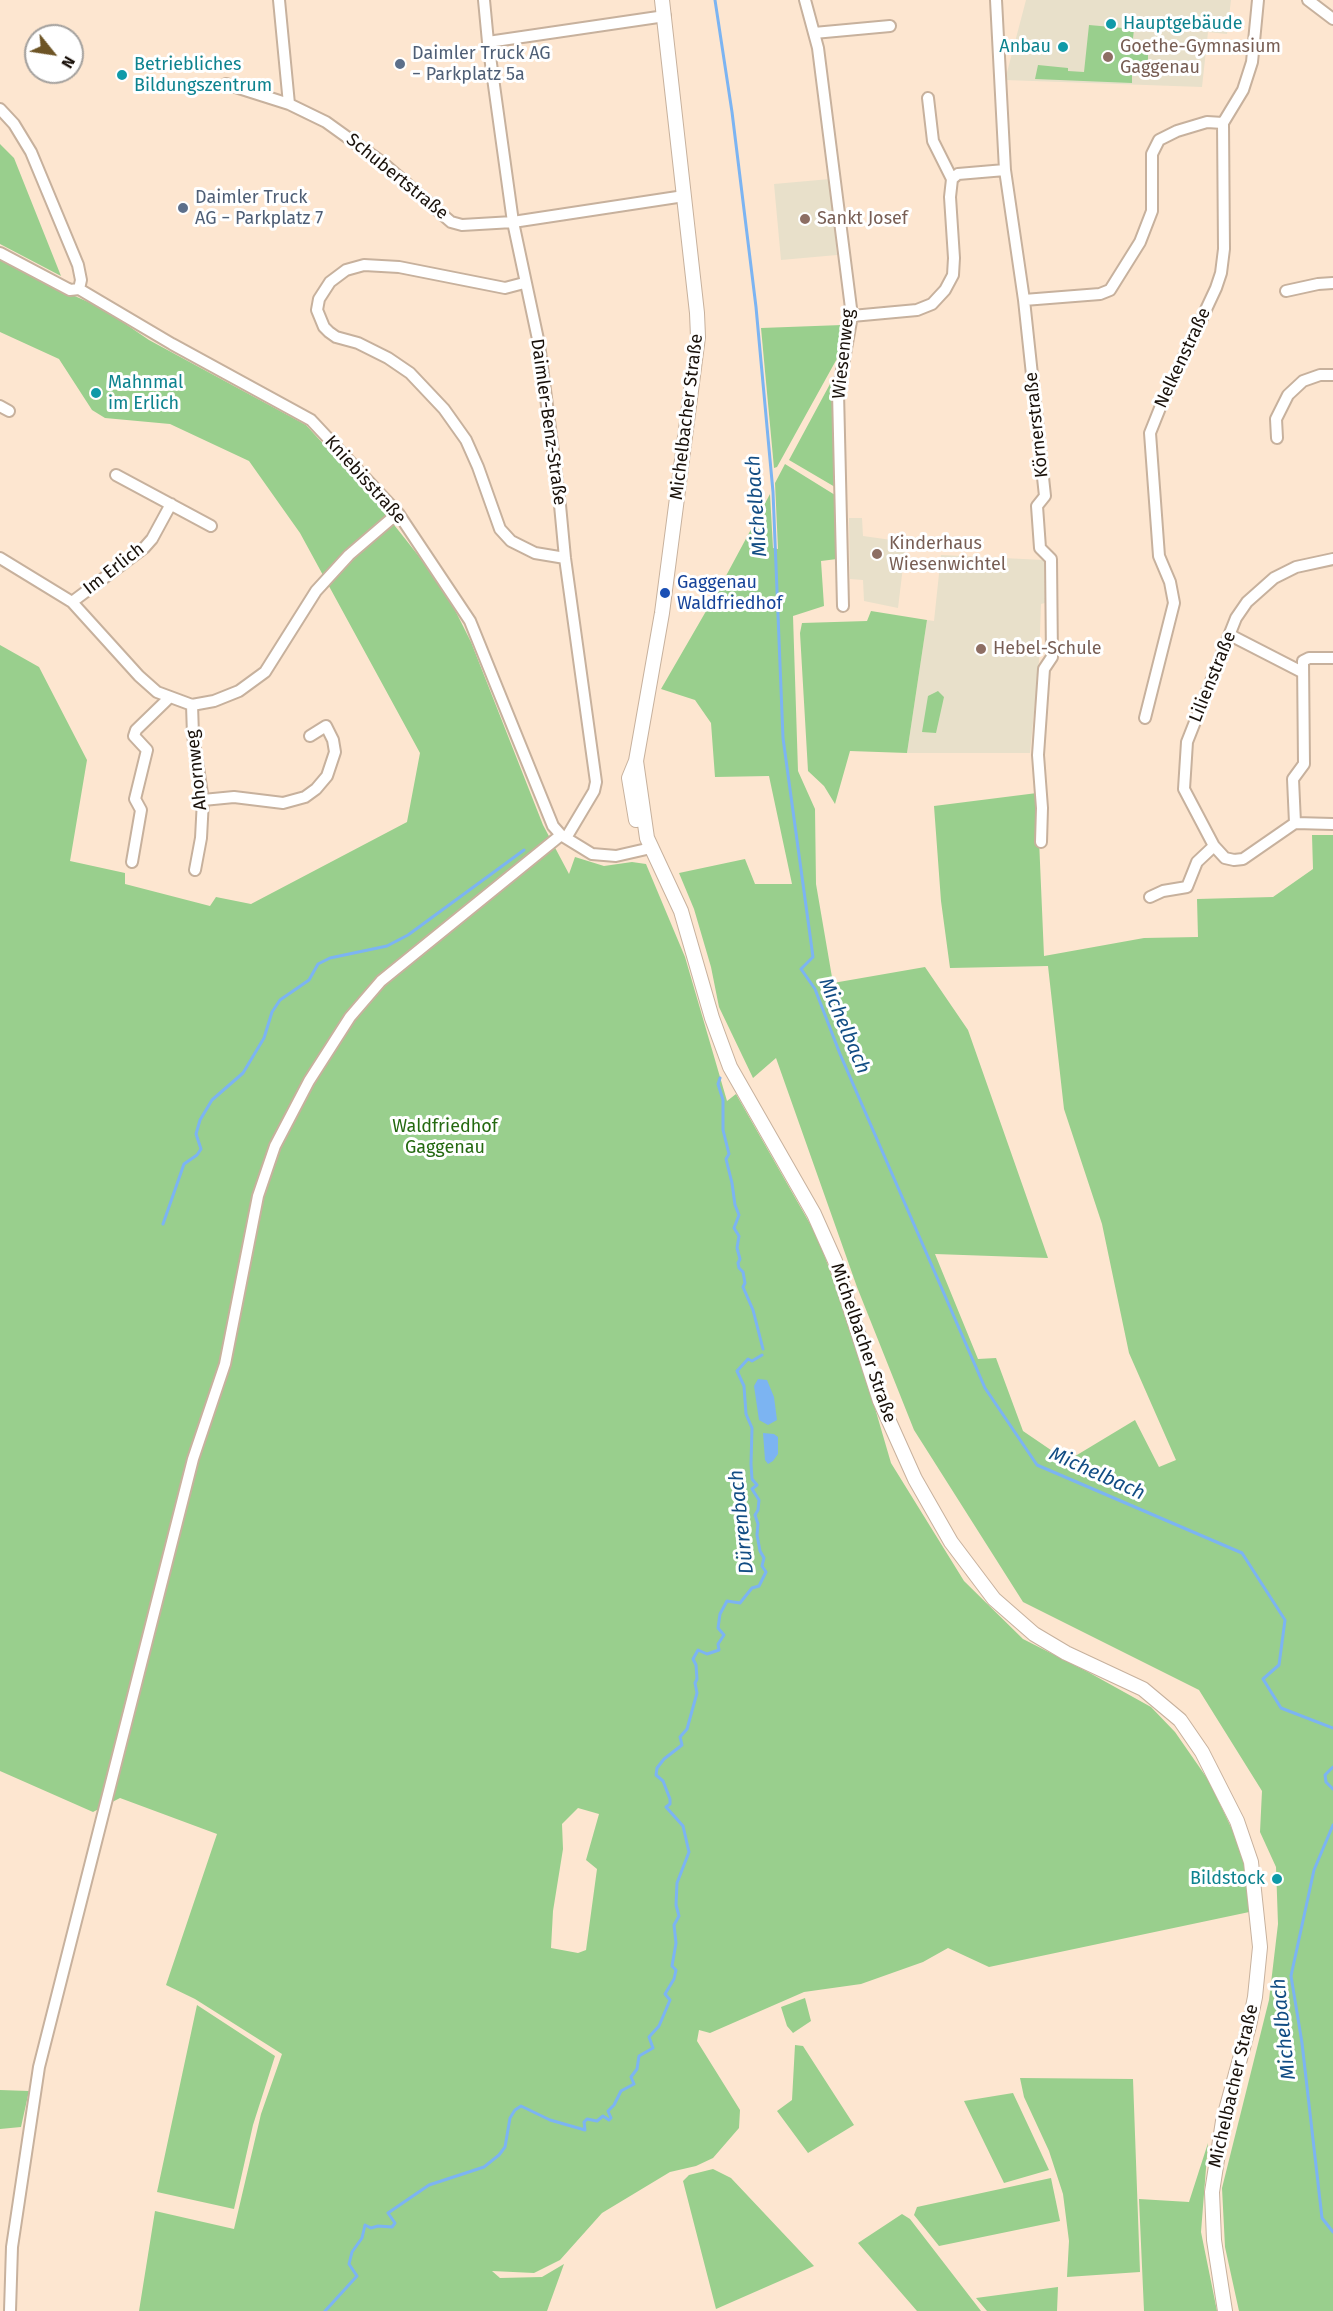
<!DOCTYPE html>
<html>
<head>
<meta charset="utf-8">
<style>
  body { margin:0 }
  #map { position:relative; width:1333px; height:2311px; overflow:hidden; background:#fde6d0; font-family:"Fira Sans",sans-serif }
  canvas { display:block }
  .north { position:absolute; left:24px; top:24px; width:60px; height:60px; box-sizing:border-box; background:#fff; border:2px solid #a3a09d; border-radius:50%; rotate:120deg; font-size:16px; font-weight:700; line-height:24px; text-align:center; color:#19110a }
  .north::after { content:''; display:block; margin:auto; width:21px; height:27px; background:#6d5425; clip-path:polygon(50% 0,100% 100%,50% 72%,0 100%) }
</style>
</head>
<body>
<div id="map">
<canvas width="1333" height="2311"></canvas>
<div class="north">N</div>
</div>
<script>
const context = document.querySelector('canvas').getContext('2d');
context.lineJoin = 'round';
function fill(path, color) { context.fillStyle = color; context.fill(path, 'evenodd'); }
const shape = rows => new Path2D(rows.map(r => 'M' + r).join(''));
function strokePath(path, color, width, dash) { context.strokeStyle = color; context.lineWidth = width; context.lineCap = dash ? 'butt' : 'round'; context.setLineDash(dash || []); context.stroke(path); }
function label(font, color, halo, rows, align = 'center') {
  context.font = font + ' "Fira Sans",sans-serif'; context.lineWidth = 6; context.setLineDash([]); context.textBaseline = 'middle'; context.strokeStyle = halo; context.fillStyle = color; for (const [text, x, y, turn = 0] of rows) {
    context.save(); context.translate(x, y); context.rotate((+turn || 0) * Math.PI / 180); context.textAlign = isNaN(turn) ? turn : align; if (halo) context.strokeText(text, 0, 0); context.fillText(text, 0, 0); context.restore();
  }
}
fill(shape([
  [1026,0,1231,0,1227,34,1208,32,1202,87,1005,80],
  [830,179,837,255,781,260,774,184],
  [849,518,862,518,863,536,906,542,898,608,864,601,863,580,850,579],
  [941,555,1044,560,1045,603,1041,604,1039,661,1030,753,907,753,927,620,934,621]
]), '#e8e0ca');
fill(shape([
  [1089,25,1134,29,1132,48,1148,49,1148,67,1132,66,1132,83,1035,79,1038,65,1068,68,1068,71,1084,72],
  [0,144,14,158,61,276,0,244],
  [0,257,52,286,102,308,149,340,306,425,372,497,444,588,471,642,543,825,569,874,575,857,604,866,632,862,646,864,685,957,727,1101,736,1094,817,1236,851,1326,891,1463,964,1581,1023,1639,1088,1672,1151,1707,1175,1732,1209,1781,1240,1846,1254,1911,989,1967,948,1948,923,1962,861,1984,804,1992,710,2033,699,2030,697,2041,740,2110,739,2128,713,2158,696,2166,670,2172,602,2213,560,2260,534,2273,492,2271,500,2278,542,2277,564,2264,547,2311,139,2311,155,2211,234,2229,261,2114,282,2054,195,1999,166,1985,217,1834,120,1798,93,1812,0,1771,0,645,39,667,87,760,70,861,125,873,125,884,210,906,216,897,251,904,407,822,420,753,300,533,249,461,170,424,105,418,92,410,59,359,0,332],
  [578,1808,599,1814,586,1860,597,1869,586,1950,578,1953,551,1948,553,1911,563,1849,562,1824],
  [842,325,839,355,777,467,774,468,761,328],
  [830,384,833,386,835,487,789,460],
  [785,464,835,495,837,559,821,561,824,606,793,616,798,771,815,809,816,884,833,983,925,967,968,1030,1048,1258,935,1254,978,1359,996,1358,1023,1431,1067,1461,1135,1420,1159,1467,1176,1460,1129,1353,1102,1224,1064,1109,1048,966,950,968,941,901,934,806,1037,793,1044,956,1144,938,1198,937,1197,899,1273,897,1313,869,1312,835,1333,835,1333,2311,1239,2311,1225,2247,1222,2188,1269,2000,1278,1924,1276,1867,1260,1832,1262,1791,1199,1690,1023,1602,914,1430,857,1287,776,1058,753,1078,719,1007,711,967,694,909,679,873,745,859,755,884,792,884,769,776,715,777,711,723,695,700,661,689,720,587,770,494,773,548,778,549,775,483],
  [871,611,927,620,907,753,850,751,835,804,824,786,808,771,800,633,802,623,867,621],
  [938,691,944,697,936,733,922,732,928,696],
  [805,1998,811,2021,793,2033,787,2026,781,2007],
  [197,2005,275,2056,253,2125,234,2209,157,2192],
  [795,2045,803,2046,854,2125,808,2153,777,2111,792,2100],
  [1020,2078,1133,2079,1140,2272,1067,2277,1069,2241,1063,2194,1049,2151,1024,2097],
  [0,2090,29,2091,21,2127,0,2129],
  [1013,2093,1049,2170,1004,2183,964,2101],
  [1208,2143,1201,2232,1217,2311,1144,2311,1139,2199,1189,2202],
  [713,2169,731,2178,814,2266,716,2309,683,2181,689,2175],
  [1051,2178,1060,2221,939,2246,914,2215,917,2207],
  [902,2214,910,2219,981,2311,917,2311,858,2243],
  [1058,2287,1057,2311,987,2311,976,2298]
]), '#99cf8d');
fill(shape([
  [758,1379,767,1380,774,1397,777,1420,768,1425,759,1420,754,1386],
  [763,1433,774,1434,778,1437,778,1454,773,1461,768,1464,765,1460]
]), '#7cb4f2');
strokePath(shape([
  [715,0,732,112,756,307,773,492,783,738,813,957,801,969,815,989,840,1054,985,1388,1037,1465,1242,1553,1285,1620,1279,1665,1263,1679,1281,1708,1333,1728],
  [720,1078,718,1084,723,1100,723,1130,729,1154,726,1159,732,1183,735,1205,739,1215,734,1228,739,1236,737,1248,740,1259,738,1263,739,1268,743,1272,745,1283,743,1287,753,1310,763,1349],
  [163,1224,184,1164,197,1155,201,1149,196,1134,200,1120,212,1100,243,1073,264,1038,272,1012,280,1000,309,980,318,964,330,958,387,946,408,935,524,850],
  [1333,1767,1325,1775,1326,1782,1333,1789],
  [1333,1825,1314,1870,1291,1976,1302,2043,1322,2218,1333,2232],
  [325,2311,357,2276,349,2264,352,2252,362,2238,365,2225,371,2228,378,2226,392,2227,395,2223,388,2213,429,2185,484,2167,499,2155,505,2147,510,2118,515,2110,521,2106,550,2120,585,2130,584,2122,587,2119,597,2121,603,2116,609,2120,611,2118,608,2111,614,2105,621,2091,634,2084,631,2077,637,2069,639,2056,653,2048,649,2037,659,2026,670,2000,665,1994,674,1979,676,1970,672,1966,676,1943,674,1925,679,1916,676,1905,677,1883,689,1852,683,1826,666,1807,670,1804,670,1799,663,1781,656,1775,657,1768,664,1759,682,1745,680,1737,687,1729,697,1693,695,1683,697,1679,696,1665,693,1659,698,1650,707,1654,719,1650,718,1644,724,1635,718,1628,720,1614,727,1601,740,1603,752,1588,759,1586,766,1572,762,1566,764,1558,760,1551,757,1535,758,1524,755,1515,758,1510,759,1500,752,1489,757,1485,752,1479,751,1464,752,1428,746,1414,744,1386,737,1371,748,1359,752,1361,762,1355]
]), '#7cb4f2', 3);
const minor = shape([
  [279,0,289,104],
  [484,0,488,42,513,222,539,344,560,505,565,558,596,782,594,791,566,838],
  [805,0,818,48,852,316,838,392,843,606],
  [996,0,1005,170,1024,300,1045,496,1037,506,1040,548,1051,559,1052,657,1044,669,1038,755,1042,808,1041,842],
  [1308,0,1333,19],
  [814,33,890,26],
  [488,42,665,16],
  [226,84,289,104,326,122,383,163,451,222,462,225,513,222,684,196],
  [928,98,933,141,952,179],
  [0,109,14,124,31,152,78,265,81,280,79,289],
  [0,253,70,290,79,289,172,344,311,420,398,513,470,621,553,826,561,835,592,854,616,856,651,848],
  [524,283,505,288,399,267,364,265,346,270,330,282,319,299,317,310,324,327,329,332,336,337,358,343,388,358,410,373,444,409,466,440,478,467,500,529,511,541,535,553,565,558],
  [1286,291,1318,284,1333,283],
  [1024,300,1100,294,1110,290,1140,242,1152,211,1152,154,1159,140,1177,131,1207,122,1223,123],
  [852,316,917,310,932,304,945,290,953,275,954,258,950,197,952,179,958,174,1005,170],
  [0,406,9,411],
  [1277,438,1276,419,1288,395,1303,381,1320,375,1333,375],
  [116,475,211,526],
  [0,558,72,602,139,676,157,692,192,705,214,701,239,691,265,672,316,591,349,555,398,513],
  [1333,559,1296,567,1274,578,1247,602,1236,618,1187,742,1184,789,1214,846,1225,858,1234,860,1243,859,1295,823,1333,824],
  [72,602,144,548,152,539,171,504],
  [1230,635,1302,672],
  [192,705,193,735,203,800,201,838,195,870],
  [1145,718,1174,603,1170,582,1159,556,1150,433,1160,408,1216,288,1221,273,1224,249,1223,123,1243,90,1252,62,1258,0],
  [203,800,234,797,283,803,305,797,316,789,327,776,335,752,333,740,326,726,310,736],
  [1295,823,1293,779,1304,764,1303,661,1309,658,1333,658],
  [132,862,141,810,135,799,147,750,134,736,136,730,170,697],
  [1150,897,1163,891,1187,887,1197,862,1214,846],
  [10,2311,12,2247,39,2067,193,1459,225,1364,258,1196,275,1146,309,1081,350,1017,381,981,561,835]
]);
const secondary = shape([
  [636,761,647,838,681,911,712,1018,730,1067,814,1214,835,1261,880,1401,915,1479,951,1542,994,1599,1034,1634,1066,1653,1143,1689,1180,1720,1202,1752,1237,1821,1251,1862,1260,1947,1255,1997,1249,2026,1223,2121,1212,2192,1214,2240,1225,2311],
  [636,820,629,778,636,761,662,613,698,337,697,313,662,0]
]);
strokePath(minor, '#c7b19d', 14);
strokePath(secondary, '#c7b19d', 16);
strokePath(minor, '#fff', 10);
strokePath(secondary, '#fff', 14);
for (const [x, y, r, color] of [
  [1111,24,6,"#0f9aa8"],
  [1063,47,6,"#0f9aa8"],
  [1108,57,6,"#8d6e63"],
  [400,64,6,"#5c6f8a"],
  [122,75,6,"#0f9aa8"],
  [183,208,6,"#5c6f8a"],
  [805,219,6,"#8d6e63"],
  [96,393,6,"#0f9aa8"],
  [877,554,6,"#8d6e63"],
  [665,593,6,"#1a4fb4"],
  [981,649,6,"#8d6e63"],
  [1277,1879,6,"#0f9aa8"]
]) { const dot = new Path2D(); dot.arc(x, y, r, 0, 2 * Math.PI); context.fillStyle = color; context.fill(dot); strokePath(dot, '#fff', 2); }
label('18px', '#0d838f', '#fff', [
  ["Hauptgebäude",1123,24],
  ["Anbau",1051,47,"right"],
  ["Betriebliches",134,65],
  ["Bildungszentrum",134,86],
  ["Mahnmal",108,383],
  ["im Erlich",108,404],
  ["Bildstock",1265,1879,"right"]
], 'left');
label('18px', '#785e54', '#fff', [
  ["Goethe-Gymnasium",1120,47],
  ["Gaggenau",1120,68],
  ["Sankt Josef",817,219],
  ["Kinderhaus",889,544],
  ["Wiesenwichtel",889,565],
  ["Hebel-Schule",993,649]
], 'left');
label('18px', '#4e5e75', '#fff', [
  ["Daimler Truck AG",412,54],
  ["− Parkplatz 5a",412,75],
  ["Daimler Truck",195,198],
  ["AG − Parkplatz 7",195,219]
], 'left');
label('18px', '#19110a', '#fff', [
  ["Schubertstraße",397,177,39],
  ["Wiesenweg",844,354,-84],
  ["Nelkenstraße",1183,358,-65],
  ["Michelbacher Straße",687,417,-83],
  ["Daimler-Benz-Straße",548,422,82],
  ["Körnerstraße",1037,425,-96],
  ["Kniebisstraße",365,480,48],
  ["Im Erlich",114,569,-38],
  ["Lilienstraße",1213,677,-68],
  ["Ahornweg",197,770,-96],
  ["Michelbacher Straße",863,1343,71],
  ["Michelbacher Straße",1234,2086,-77]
]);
label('18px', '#164399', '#fff', [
  ["Gaggenau",677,583],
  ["Waldfriedhof",677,604]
], 'left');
label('18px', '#246910', '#fff', [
  ["Waldfriedhof",445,1127],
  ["Gaggenau",445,1148]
]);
label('italic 20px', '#124d84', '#fff', [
  ["Michelbach",757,506,-94],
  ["Michelbach",844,1026,67],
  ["Michelbach",1097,1474,24],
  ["Dürrenbach",742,1522,-96],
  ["Michelbach",1284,2029,-96]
]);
</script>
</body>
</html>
